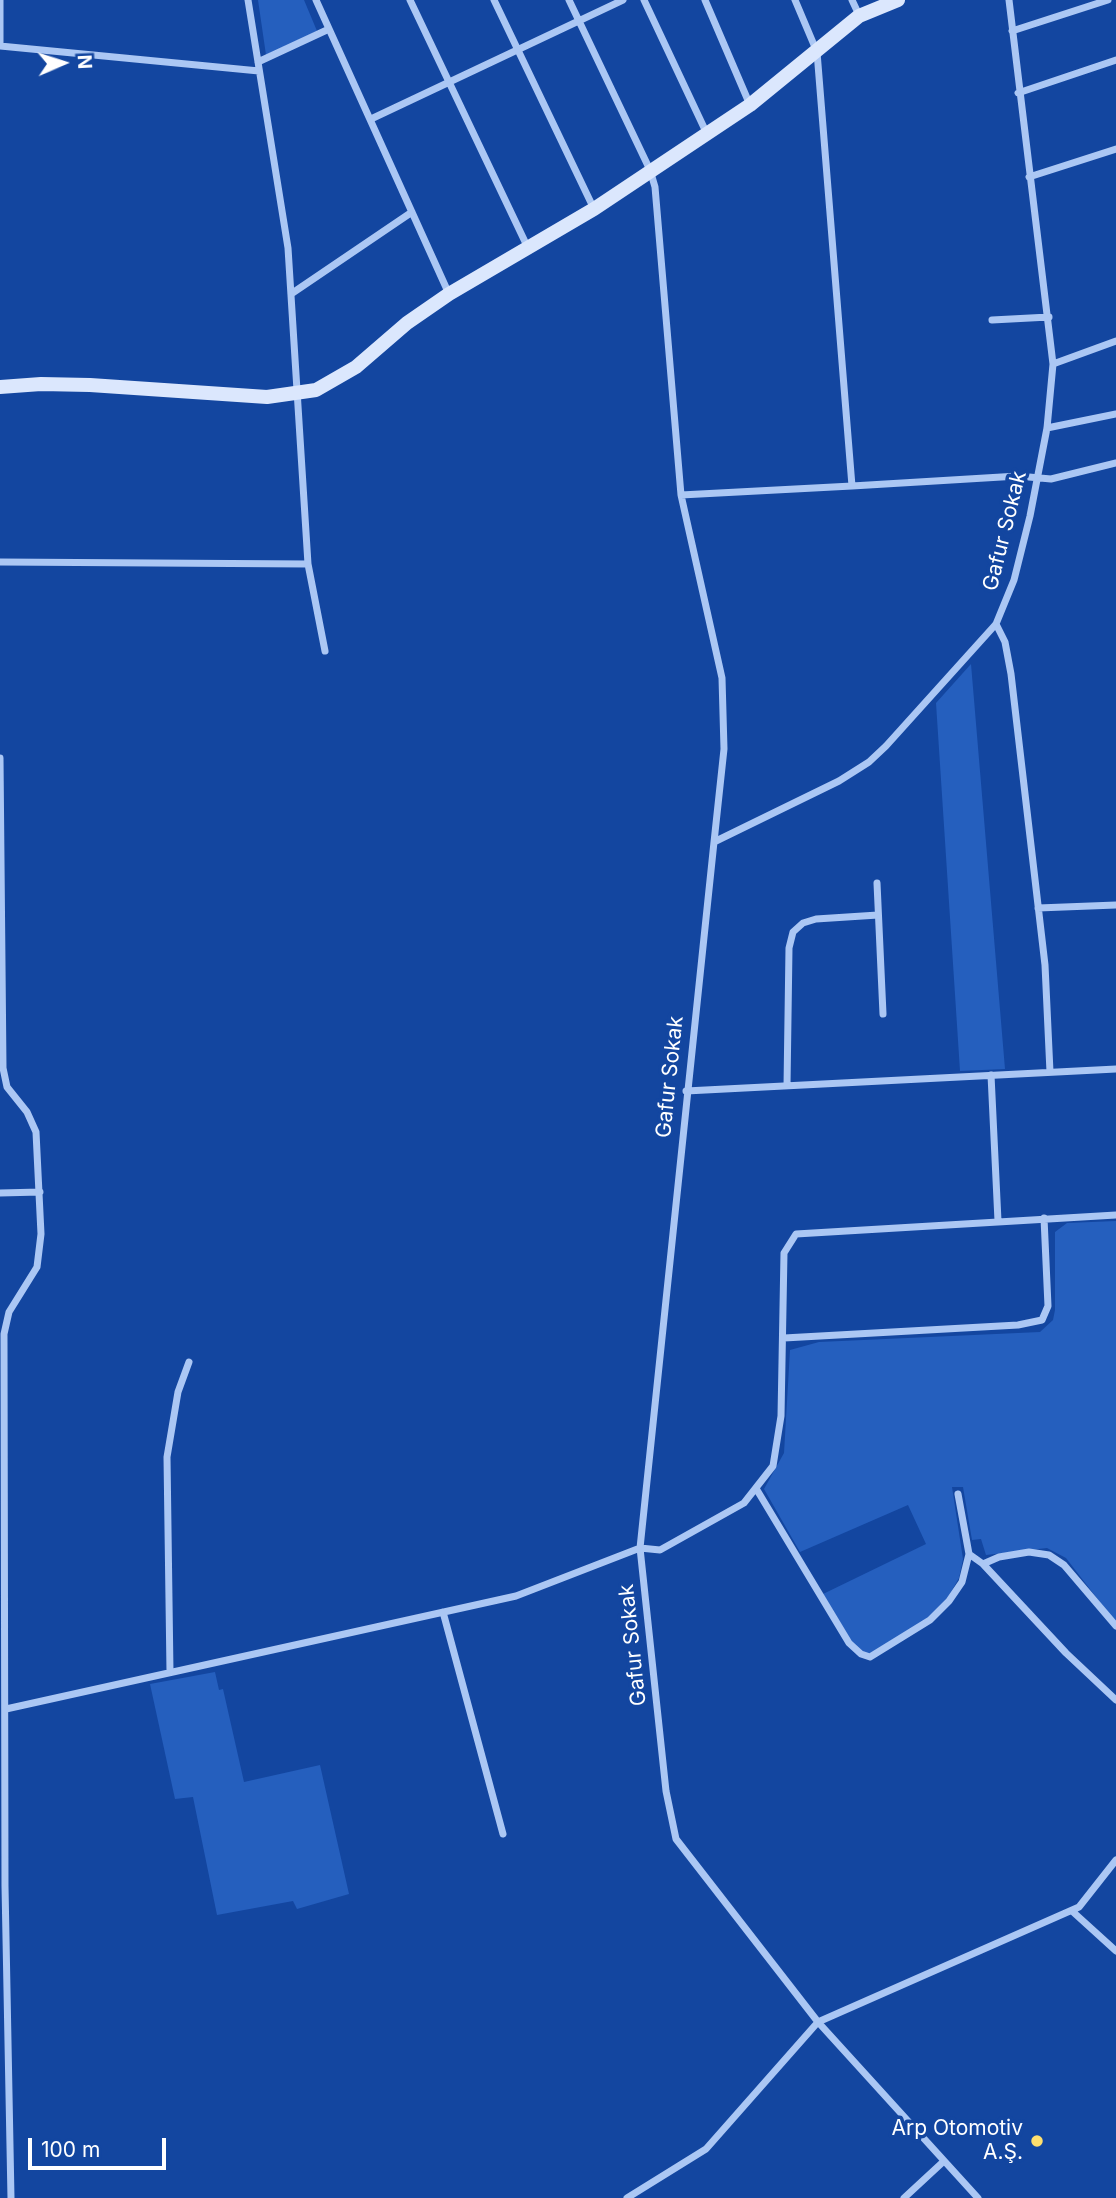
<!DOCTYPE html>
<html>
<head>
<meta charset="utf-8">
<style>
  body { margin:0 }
  #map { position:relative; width:1116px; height:2198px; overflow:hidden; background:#1346a0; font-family:Inter,sans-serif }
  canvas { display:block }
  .north { position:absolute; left:28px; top:28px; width:70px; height:70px; -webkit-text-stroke:5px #1346a0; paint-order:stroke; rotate:87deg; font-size:19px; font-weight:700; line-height:28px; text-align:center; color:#fff }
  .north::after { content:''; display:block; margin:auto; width:24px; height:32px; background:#fff; clip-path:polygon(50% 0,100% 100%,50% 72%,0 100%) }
  .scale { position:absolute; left:28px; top:2138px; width:138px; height:32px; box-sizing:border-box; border:4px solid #fff; border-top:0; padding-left:9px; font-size:21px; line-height:24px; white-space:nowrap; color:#fff; -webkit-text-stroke:5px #1346a0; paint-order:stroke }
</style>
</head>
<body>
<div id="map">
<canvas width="1116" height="2198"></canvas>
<div class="north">N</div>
<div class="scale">100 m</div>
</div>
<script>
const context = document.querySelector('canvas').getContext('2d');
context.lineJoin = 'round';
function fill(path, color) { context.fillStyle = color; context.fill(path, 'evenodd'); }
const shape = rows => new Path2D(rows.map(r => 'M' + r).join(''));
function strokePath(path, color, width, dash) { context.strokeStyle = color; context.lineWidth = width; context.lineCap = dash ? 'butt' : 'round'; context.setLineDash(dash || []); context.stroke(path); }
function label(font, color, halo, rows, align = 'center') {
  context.font = font + ' Inter,sans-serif'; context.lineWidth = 7; context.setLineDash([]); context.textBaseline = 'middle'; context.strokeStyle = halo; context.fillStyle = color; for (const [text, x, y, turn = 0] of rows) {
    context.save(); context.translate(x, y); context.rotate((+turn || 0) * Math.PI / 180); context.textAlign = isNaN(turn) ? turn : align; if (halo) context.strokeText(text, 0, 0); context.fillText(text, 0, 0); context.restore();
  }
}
fill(shape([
  [258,0,304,0,317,31,266,55],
  [971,664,1005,1069,960,1071,936,703],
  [1116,1221,1116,1623,1066,1558,1047,1548,986,1555,981,1539,972,1540,963,1487,952,1487,963,1559,959,1578,948,1597,928,1618,869,1654,856,1649,823,1594,926,1544,908,1505,800,1552,764,1489,784,1453,790,1350,819,1342,1040,1332,1053,1320,1055,1310,1055,1232,1067,1223],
  [215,1672,219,1690,223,1689,244,1782,320,1765,349,1894,297,1909,293,1901,217,1915,193,1797,175,1799,150,1684]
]), '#255fbe');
strokePath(shape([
  [248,0,288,248,308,564,325,651],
  [316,0,449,294],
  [410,0,528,248],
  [494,0,594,209],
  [569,0,650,170,655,187,681,495],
  [644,0,707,134],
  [705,0,750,105],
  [852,0,859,15],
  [1012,31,1108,0],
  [0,45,0,0],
  [0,46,259,71],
  [258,62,329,29],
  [1018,93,1116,60],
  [371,119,623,0],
  [1029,177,1116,149],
  [291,294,412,212],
  [992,320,1049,317],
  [1053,364,1116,341],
  [1047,428,1116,414],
  [852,486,1018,476,1051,479,1116,463],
  [0,562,308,564],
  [996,624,1005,642,1011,674,1045,965,1050,1072],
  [0,758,3,1068,7,1087,27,1112,36,1132,41,1234,37,1267,9,1312,4,1334,5,1886,11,2198],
  [714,842,724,749,722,678,681,495,852,486,817,52,795,0],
  [877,883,883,1014],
  [1038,908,1116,905],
  [991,1075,998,1221],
  [787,1086,789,948,793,932,803,923,816,919,878,915],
  [686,1091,1116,1069],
  [0,1193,40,1192],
  [784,1338,1018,1325,1042,1320,1048,1306,1044,1218],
  [757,1490,849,1643,861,1654,870,1657,930,1620,949,1601,962,1582,969,1554,958,1494],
  [969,1554,983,1564,1066,1653,1116,1700],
  [983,1564,999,1557,1029,1552,1049,1555,1064,1565,1116,1626],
  [443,1612,503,1834],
  [170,1672,167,1457,178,1392,189,1362],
  [6,1709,516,1596,640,1548,660,1550,744,1503,773,1466,781,1416,784,1253,796,1234,1116,1215],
  [1072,1911,1116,1951],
  [627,2198,706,2149,818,2022,1079,1907,1116,1860],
  [904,2198,944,2161],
  [978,2198,818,2022,676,1839,666,1791,640,1548,714,842,839,781,869,762,886,746,996,624,1014,580,1030,516,1047,428,1053,364,1009,0]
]), '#abc7f4', 7);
strokePath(shape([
  [0,387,41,384,90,385,267,397,316,390,356,367,407,323,449,294,594,209,750,105,859,16,898,0]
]), '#dbe7fd', 14);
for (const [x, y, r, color] of [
  [1037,2141,7,"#ffe06e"]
]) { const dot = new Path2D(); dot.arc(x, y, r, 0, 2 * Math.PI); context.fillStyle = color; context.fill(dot); strokePath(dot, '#1346a0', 2.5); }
label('21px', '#fff', '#1346a0', [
  ["Gafur Sokak",1005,531,-76],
  ["Gafur Sokak",670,1077,-84],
  ["Gafur Sokak",633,1645,-96]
]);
label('21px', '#fff', '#1346a0', [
  ["Arp Otomotiv",1023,2129],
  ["A.Ş.",1023,2153]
], 'right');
</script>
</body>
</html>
